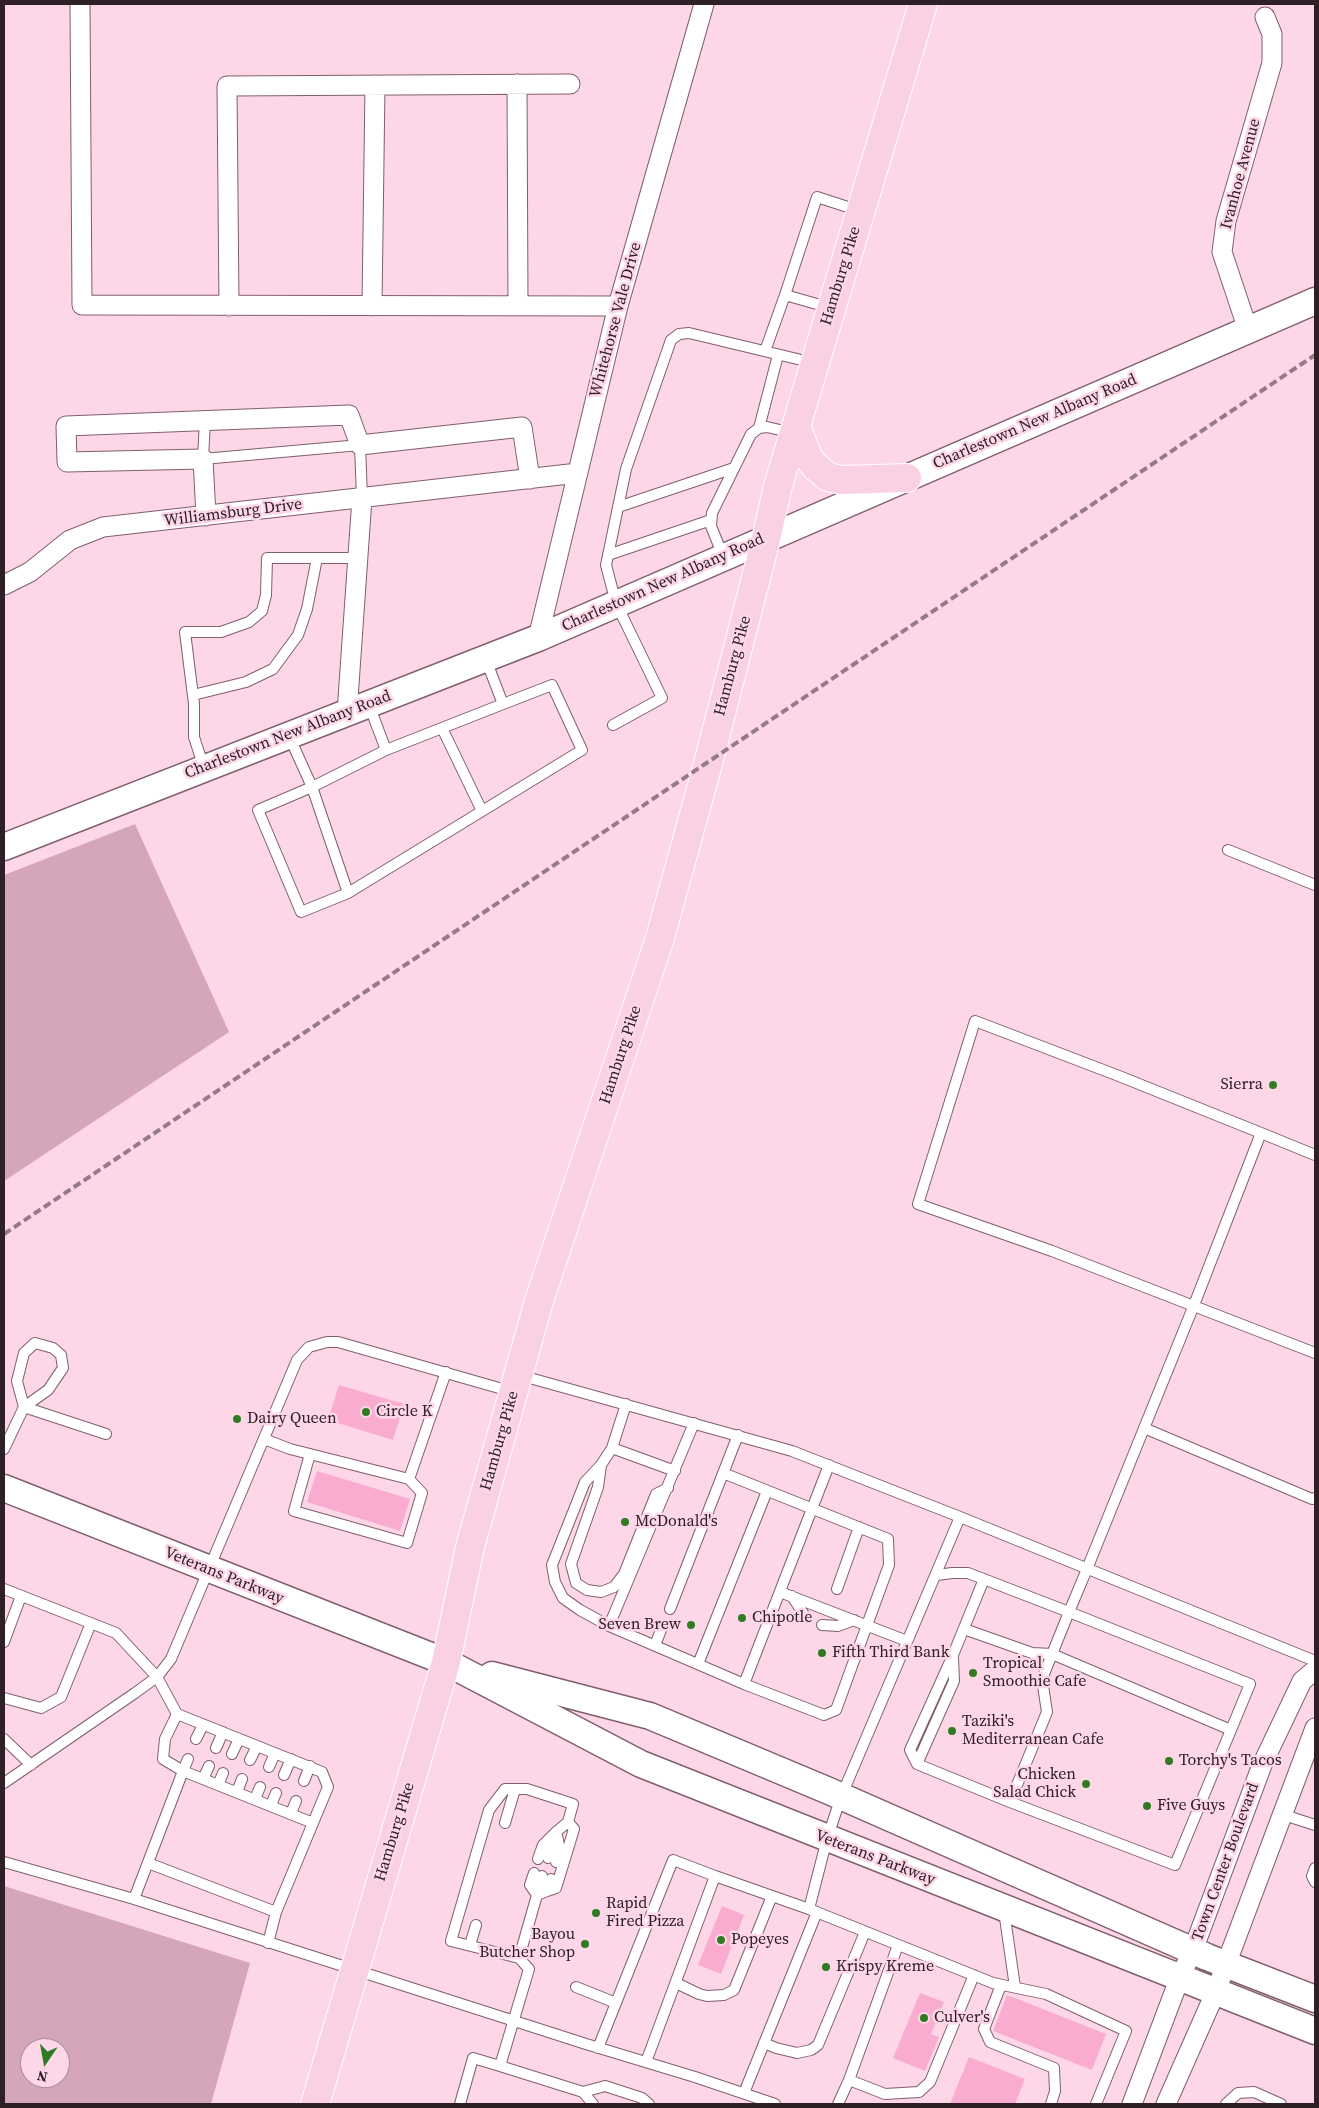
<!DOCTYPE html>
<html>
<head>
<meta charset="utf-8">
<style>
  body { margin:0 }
  #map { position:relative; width:1319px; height:2108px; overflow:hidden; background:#fdd6e7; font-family:"Source Serif 4",serif }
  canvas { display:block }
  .frame { position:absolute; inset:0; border:5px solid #2e2026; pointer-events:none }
  .north { position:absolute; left:20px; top:2038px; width:50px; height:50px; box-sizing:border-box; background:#fdd6e7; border:1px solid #aa8d9a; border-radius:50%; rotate:192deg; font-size:14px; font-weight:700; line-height:20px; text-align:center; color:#2e2026 }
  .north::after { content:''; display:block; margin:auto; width:18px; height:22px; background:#307b22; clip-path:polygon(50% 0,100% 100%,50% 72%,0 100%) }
</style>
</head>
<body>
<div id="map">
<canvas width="1319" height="2108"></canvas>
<div class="frame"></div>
<div class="north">N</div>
</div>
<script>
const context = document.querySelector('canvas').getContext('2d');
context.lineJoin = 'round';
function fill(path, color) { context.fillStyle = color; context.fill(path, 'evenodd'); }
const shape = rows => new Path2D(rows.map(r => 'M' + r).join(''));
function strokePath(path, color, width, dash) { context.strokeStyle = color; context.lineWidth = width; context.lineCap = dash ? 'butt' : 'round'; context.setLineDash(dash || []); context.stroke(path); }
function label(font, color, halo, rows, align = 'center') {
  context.font = font + ' "Source Serif 4",serif'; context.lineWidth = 5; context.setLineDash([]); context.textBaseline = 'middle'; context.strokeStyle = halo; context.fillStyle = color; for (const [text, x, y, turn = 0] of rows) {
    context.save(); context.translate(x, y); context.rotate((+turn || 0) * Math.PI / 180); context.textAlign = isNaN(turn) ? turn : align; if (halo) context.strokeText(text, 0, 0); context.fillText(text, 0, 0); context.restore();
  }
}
fill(shape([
  [135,824,229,1032,4,1181,4,875],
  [4,1886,250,1963,211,2104,4,2104],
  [30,2048,60,2048,60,2078,30,2078]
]), '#d5a6ba');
fill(shape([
  [339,1385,404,1404,393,1440,328,1420],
  [317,1471,410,1499,400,1531,307,1502],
  [722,1906,744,1915,721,1974,698,1965],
  [920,1993,944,2002,931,2034,939,2037,925,2071,893,2058],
  [1007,1995,1106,2034,1092,2070,993,2031],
  [969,2057,1025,2079,1015,2104,950,2104]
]), '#f9accf');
const service = shape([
  [831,308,785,295,817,197,860,211],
  [765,351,785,295],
  [205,420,203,459,360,445,362,498],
  [759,428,778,355],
  [618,507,734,468],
  [608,555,711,520],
  [723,556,711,526,712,513,751,434,759,428,767,427,793,433],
  [193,695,246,682,273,669,298,635,307,609,317,558],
  [369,705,386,750,503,704,486,660],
  [613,725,662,698,616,603,606,565,626,469,671,340,679,334,689,333,814,363],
  [442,728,482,811],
  [289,736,312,787,258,810,301,912,348,893,312,787,386,750],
  [204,768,194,737,194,704,185,632,221,632,249,622,262,611,266,595,267,558,358,558],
  [1228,850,1315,885],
  [348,893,582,750,552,685,503,704],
  [1261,1133,1119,1076,975,1021,918,1204,1052,1251,1315,1353],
  [519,1375,792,1451,960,1517],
  [626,1404,612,1448,601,1465,585,1482,552,1565,555,1582,563,1598,580,1610,609,1626,694,1423],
  [24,1407,106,1434],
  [1144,1428,1312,1499,1315,1498],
  [264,1439,290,1449,409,1479,446,1372],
  [612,1448,675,1471],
  [4,1449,24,1407,48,1390,63,1368,61,1355,53,1348,35,1343,24,1353,17,1381,24,1407],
  [310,1454,294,1511,407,1543,422,1493,409,1479],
  [601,1465,598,1487,571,1564,576,1583,587,1590,601,1592,614,1587,624,1574,656,1494,668,1488],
  [723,1473,888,1539,889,1565,836,1710,824,1715,744,1684],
  [937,1575,952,1573,968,1573,1069,1612,1250,1684,1175,1865,1010,1802,1047,1712,1042,1679,1069,1612,1087,1569,1194,1305,1261,1133,1315,1155],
  [984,1579,953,1655,910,1750,917,1764,1010,1802],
  [4,1589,116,1633,157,1677,177,1714,322,1772,328,1787,313,1823],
  [837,1589,859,1527],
  [780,1592,907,1641],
  [792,1596,806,1618],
  [670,1609,738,1435],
  [822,1625,838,1626,854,1620],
  [609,1626,744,1684,829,1465],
  [964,1629,1032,1653,1052,1654,1231,1730],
  [4,1642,21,1596],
  [655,1645,661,1630],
  [698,1664,767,1491],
  [4,1698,41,1708,61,1697,91,1623],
  [177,1714,165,1739,163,1759,183,1771,188,1759],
  [4,1739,31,1765],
  [196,1739,203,1725],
  [216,1748,223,1732],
  [232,1754,239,1739],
  [250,1760,257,1746],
  [917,1764,954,1681,953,1658],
  [269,1767,275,1753],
  [284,1775,291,1759],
  [203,1779,209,1766],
  [304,1781,310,1766],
  [4,1783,135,1693,157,1677,171,1659,297,1360,309,1347,327,1342,338,1342,513,1392],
  [218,1785,223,1773],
  [237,1792,242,1779],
  [255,1799,260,1787],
  [271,1805,276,1793],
  [291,1813,296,1801],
  [1281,1814,1315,1825],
  [505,1823,515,1789],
  [548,1858,556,1833],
  [538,1859,543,1845,556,1832],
  [4,1862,134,1899,586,2044,695,2077,775,2104],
  [556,1862,560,1849,556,1832,568,1822,573,1804,527,1789,505,1789,489,1810,451,1941,519,1958,529,1969,500,2066,583,2092,605,2086,642,2098,649,2104],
  [148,1863,276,1912],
  [1315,1868,1312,1876,1315,1882],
  [534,1873,530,1885,537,1895],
  [547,1891,556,1888,574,1829,568,1822],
  [537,1895,542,1876],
  [134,1899,183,1771,313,1823,276,1912,268,1943],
  [1004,1911,1015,1987],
  [470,1945,476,1925],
  [519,1958,537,1895,547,1891,551,1879],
  [676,1983,699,1994,707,1996,724,1995,734,1990,772,1896],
  [1001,1985,984,2029,990,2042,1054,2068,1055,2091,1051,2104],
  [576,1987,616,2003],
  [764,2043,776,2048,797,2053,811,2050,818,2045,865,1932],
  [598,2048,673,1860,715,1876],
  [646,2062,715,1876,809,1909],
  [849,2080,885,2094,919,2092,930,2082,974,1975],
  [583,2092,593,2104],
  [744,2093,817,1912],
  [460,2104,473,2058,500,2066],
  [838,2104,849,2080,898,1945],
  [1096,2104,1126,2031,1046,1994,993,1983,809,1909,827,1839,841,1797,960,1517,1315,1661],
  [1226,2104,1238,2093,1254,2092,1281,2104]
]);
const minor = shape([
  [80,4,82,305,618,306],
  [517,84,518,306],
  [229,306,227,86,570,84],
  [372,306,375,85],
  [1248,330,1222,252,1226,221,1272,63,1272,34,1265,17],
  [206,516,203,459,67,462,66,426,349,415,360,445,522,427,530,479],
  [4,585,30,572,70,540,103,527,578,473],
  [538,638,618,306,704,4],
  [347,713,362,498],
  [1132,2104,1180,1977,1193,1950,1262,1765,1302,1681,1315,1670],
  [1166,2104,1216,1991,1315,1728]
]);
const secondary = shape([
  [4,847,538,638,1315,301],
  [4,1488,446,1662,641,1764,1315,2031],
  [492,1675,650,1716,829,1791,1207,1957,1315,1999]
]);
const primary = shape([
  [796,426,808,457,815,466,828,477,842,480,907,478],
  [315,2104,446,1662,470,1547,539,1301,660,938,709,760,766,539,778,486,923,4]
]);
strokePath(service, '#805f6d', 12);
strokePath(minor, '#805f6d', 21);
strokePath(secondary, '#805f6d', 29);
strokePath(primary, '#fff', 30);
strokePath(service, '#fff', 10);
strokePath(minor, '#fff', 19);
strokePath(secondary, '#fff', 26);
strokePath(primary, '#f9d1e3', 28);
strokePath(shape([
  [4,1234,1315,355]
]), '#967b87', 4, [8, 4]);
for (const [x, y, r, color] of [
  [1273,1085,5,"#307b22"],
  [366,1412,5,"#307b22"],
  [237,1419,5,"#307b22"],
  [625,1522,5,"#307b22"],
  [742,1618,5,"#307b22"],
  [691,1625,5,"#307b22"],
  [822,1653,5,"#307b22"],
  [973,1673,5,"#307b22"],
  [952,1731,5,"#307b22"],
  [1169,1761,5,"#307b22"],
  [1086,1784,5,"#307b22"],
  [1147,1806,5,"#307b22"],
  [596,1913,5,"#307b22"],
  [721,1940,5,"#307b22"],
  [585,1944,5,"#307b22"],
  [826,1967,5,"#307b22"],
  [924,2018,5,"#307b22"]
]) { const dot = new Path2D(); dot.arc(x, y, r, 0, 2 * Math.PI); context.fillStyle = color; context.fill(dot); strokePath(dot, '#fdd6e7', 2); }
label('16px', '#2e2026', '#fdd6e7', [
  ["Ivanhoe Avenue",1241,174,-75],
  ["Hamburg Pike",841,276,-73],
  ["Whitehorse Vale Drive",616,320,-75],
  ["Charlestown New Albany Road",1035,422,-23],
  ["Williamsburg Drive",233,513,-7],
  ["Charlestown New Albany Road",663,583,-24],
  ["Hamburg Pike",733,666,-75],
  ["Charlestown New Albany Road",288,735,-21],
  ["Hamburg Pike",621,1055,-72],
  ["Hamburg Pike",500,1441,-74],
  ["Veterans Parkway",224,1576,22],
  ["Hamburg Pike",395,1832,-73],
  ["Veterans Parkway",875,1858,21],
  ["Town Center Boulevard",1226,1862,-70]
]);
label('16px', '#2e2026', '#fdd6e7', [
  ["Sierra",1263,1085,"right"],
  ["Circle K",376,1412],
  ["Dairy Queen",247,1419],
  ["McDonald's",635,1522],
  ["Chipotle",752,1618],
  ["Seven Brew",681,1625,"right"],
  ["Fifth Third Bank",832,1653],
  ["Tropical",983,1664],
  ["Smoothie Cafe",983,1682],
  ["Taziki's",962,1722],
  ["Mediterranean Cafe",962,1740],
  ["Torchy's Tacos",1179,1761],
  ["Chicken",1076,1775,"right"],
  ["Salad Chick",1076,1793,"right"],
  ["Five Guys",1157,1806],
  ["Rapid",606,1904],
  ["Fired Pizza",606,1922],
  ["Bayou",575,1935,"right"],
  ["Butcher Shop",575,1953,"right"],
  ["Popeyes",731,1940],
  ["Krispy Kreme",836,1967],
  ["Culver's",934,2018]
], 'left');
</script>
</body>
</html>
